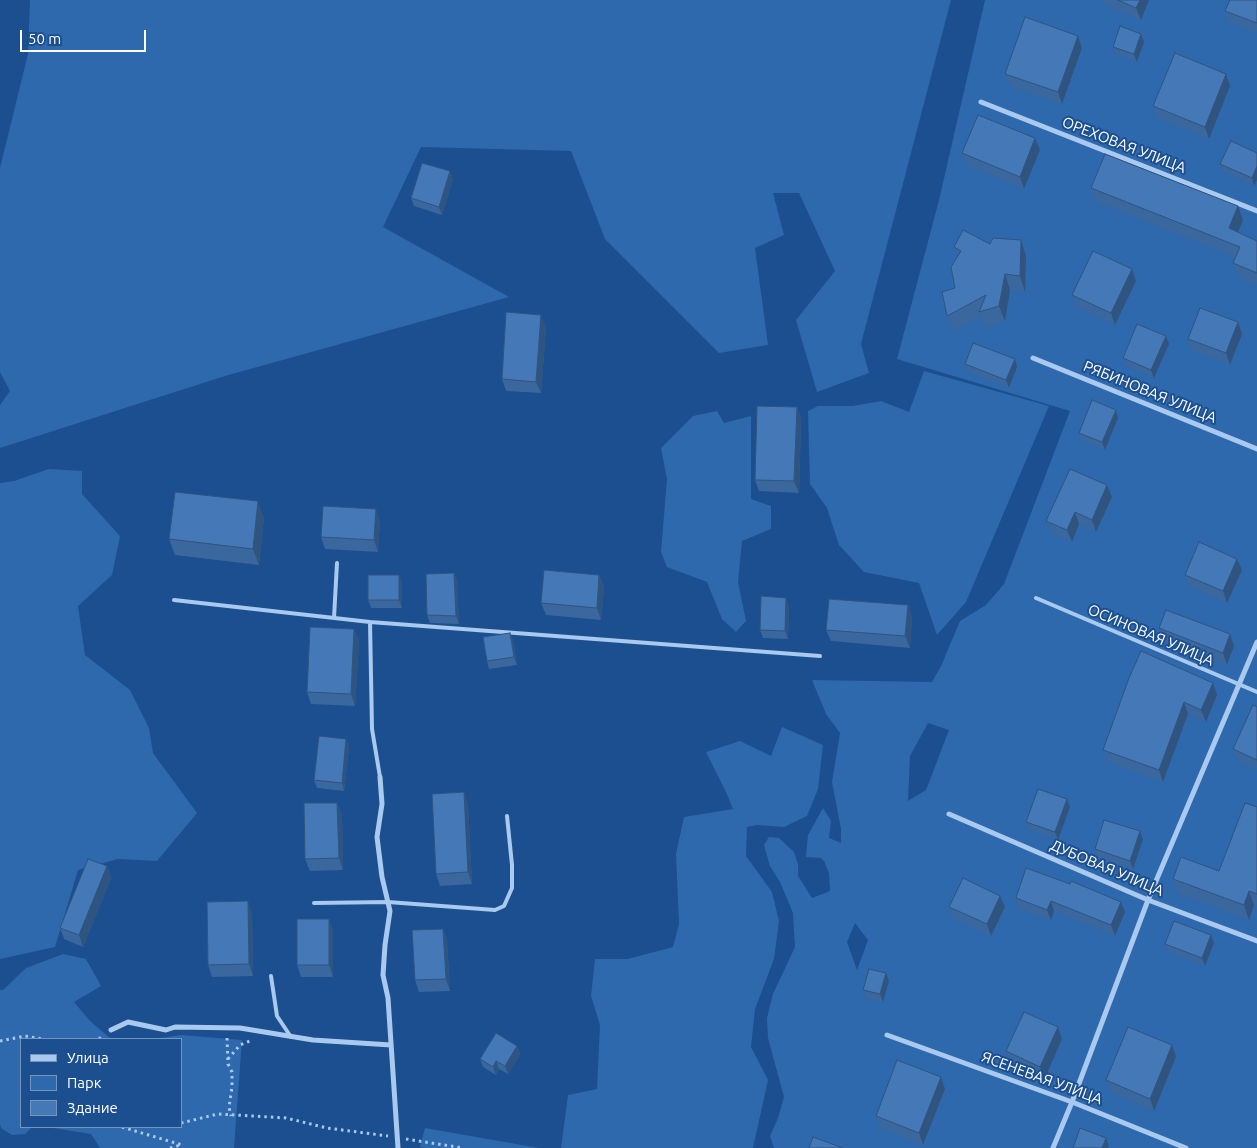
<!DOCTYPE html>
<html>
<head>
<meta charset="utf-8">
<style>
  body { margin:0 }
  #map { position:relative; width:1257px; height:1148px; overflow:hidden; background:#1b4f8f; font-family:Ubuntu,sans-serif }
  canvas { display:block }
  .legend { position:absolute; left:20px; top:1038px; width:162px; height:90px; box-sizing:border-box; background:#1b4f8f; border:1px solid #7695bc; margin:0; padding:6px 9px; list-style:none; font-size:15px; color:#fff }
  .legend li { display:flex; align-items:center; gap:10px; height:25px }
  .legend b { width:25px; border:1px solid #7695bc }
  .scale { position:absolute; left:20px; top:30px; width:126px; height:22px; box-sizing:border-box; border:2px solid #fff; border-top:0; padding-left:6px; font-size:15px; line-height:18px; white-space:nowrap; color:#fff; -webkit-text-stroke:4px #1b4f8f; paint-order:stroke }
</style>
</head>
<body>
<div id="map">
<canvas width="1257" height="1148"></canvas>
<ul class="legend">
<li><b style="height:6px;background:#a9c9ee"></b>Улица</li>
<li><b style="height:14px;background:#2e69ad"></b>Парк</li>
<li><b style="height:14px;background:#4478b7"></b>Здание</li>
</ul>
<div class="scale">50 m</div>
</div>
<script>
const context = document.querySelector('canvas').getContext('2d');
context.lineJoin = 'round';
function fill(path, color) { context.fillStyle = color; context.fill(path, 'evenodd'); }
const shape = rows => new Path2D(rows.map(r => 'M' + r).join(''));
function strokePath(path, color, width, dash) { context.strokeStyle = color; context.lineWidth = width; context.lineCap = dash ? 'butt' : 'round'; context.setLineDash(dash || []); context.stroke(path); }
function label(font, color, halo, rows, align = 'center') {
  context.font = font + ' Ubuntu,sans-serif'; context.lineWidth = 4; context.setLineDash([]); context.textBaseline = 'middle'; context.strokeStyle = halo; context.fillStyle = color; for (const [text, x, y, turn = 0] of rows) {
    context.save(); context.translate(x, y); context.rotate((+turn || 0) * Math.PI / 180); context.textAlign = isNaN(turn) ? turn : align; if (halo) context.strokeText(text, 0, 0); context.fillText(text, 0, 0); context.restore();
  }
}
fill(shape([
  [30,0,951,0,861,344,869,373,817,392,796,320,835,271,799,193,773,193,784,235,755,248,768,345,719,353,605,239,571,151,421,147,383,227,509,297,225,376,0,448,0,405,10,391,0,372,0,168,28,54],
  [985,0,1257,0,1257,1148,774,1148,770,1136,778,1118,784,1097,768,1038,767,1018,773,994,795,947,793,913,780,882,770,866,764,845,769,837,779,838,794,852,798,864,798,876,812,898,830,891,829,873,824,861,821,858,806,857,808,835,823,808,831,821,829,838,841,843,841,829,832,782,840,733,826,714,812,680,932,682,941,666,960,621,986,605,1004,584,1070,411,897,359,939,200],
  [928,723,949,730,926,790,908,801,910,756],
  [855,923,868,940,857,970,847,942],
  [924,371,1049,406,966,602,937,635,919,583,864,572,839,545,827,508,810,484,808,411,818,406,853,406,881,401,909,412],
  [717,411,724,423,751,416,751,499,771,506,771,529,742,541,738,582,746,621,736,632,722,619,707,582,667,567,661,552,667,479,661,448,693,416],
  [49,469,82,471,82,494,120,536,112,575,78,606,85,655,130,690,149,728,153,753,197,813,157,861,118,859,78,870,55,947,0,959,0,483,14,481],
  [782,727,823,745,818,789,807,816,784,827,757,825,747,827,746,856,772,892,779,921,774,959,755,1009,751,1047,768,1080,753,1148,561,1148,568,1095,597,1089,600,1025,591,996,595,959,628,959,673,947,679,924,676,854,684,817,733,809,726,792,706,752,740,741,771,756],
  [63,954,86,959,101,986,74,1002,90,1021,111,1039,21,1039,21,1127,32,1127,25,1134,12,1135,1,1128,0,1124,0,990,3,990,26,968],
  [181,1035,242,1040,234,1148,100,1148,91,1134,47,1127,181,1127,181,1039,119,1039,161,1038],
  [425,1128,539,1148,424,1148,420,1147]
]), '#2e69ad');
strokePath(shape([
  [227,1038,228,1064,232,1072,232,1087,229,1107,231,1116],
  [99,1039,104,1035],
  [0,1041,25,1036,42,1039],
  [228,1059,240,1045,250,1041],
  [181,1123,218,1114,286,1118,327,1128,388,1136],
  [122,1127,182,1145],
  [406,1139,463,1148],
  [170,1148,181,1145]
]), '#a9c9ee', 3, [2.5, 4]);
strokePath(shape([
  [1036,598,1257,692],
  [174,600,370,622],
  [334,618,337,563],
  [380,777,372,729,370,622,820,656],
  [314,903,388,902,495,910,504,906,512,888,512,865,507,816],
  [271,976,277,1016,291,1037]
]), '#a9c9ee', 4);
strokePath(shape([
  [981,102,1257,211],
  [1033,358,1257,449],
  [380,777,382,804,377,837,382,877,390,911,385,945,383,975,388,998,398,1148],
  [949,814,1148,900,1257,941],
  [111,1030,128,1022,166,1030,175,1027,240,1028,313,1040,391,1045],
  [887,1035,1072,1102,1186,1148],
  [1053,1148,1072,1102,1148,900,1257,642]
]), '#a9c9ee', 5);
fill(shape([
  [1102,0,1149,0,1141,20,1104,4],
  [1257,0,1257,33,1229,22,1225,11],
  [1141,34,1144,42,1137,62,1116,55,1113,47],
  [1078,36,1082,48,1062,104,1010,86,1005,74],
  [1226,74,1230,86,1209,139,1157,118,1153,106],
  [1035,138,1040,150,1024,189,966,165,962,153],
  [1257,153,1254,186,1223,172,1220,164],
  [453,179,442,215,414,206,411,198],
  [1091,188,1238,206,1243,220,1238,232,1257,241,1257,285,1238,277,1233,263,1235,257,1096,202],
  [1021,240,1026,256,1025,292,1010,290,1005,321,985,328,981,316,953,332,947,316,955,288,958,257,954,247],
  [1132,269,1136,281,1115,325,1076,307,1072,295],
  [1238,322,1242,334,1230,365,1193,351,1188,339],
  [546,327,541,393,506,391,502,379],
  [1166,336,1169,344,1154,378,1126,366,1123,358],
  [965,364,1017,367,1009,388,968,372],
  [797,407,801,419,799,493,759,491,755,480],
  [1116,410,1118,418,1105,450,1082,441,1079,433],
  [1112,497,1096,532,1079,524,1072,542,1051,532,1046,521],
  [264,517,259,565,175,555,169,539],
  [380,521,378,552,325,549,321,537],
  [1242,570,1227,603,1189,586,1185,575],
  [454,573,457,581,459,624,430,623,427,615],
  [399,575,402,583,402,608,371,608,368,600],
  [599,575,604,587,601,620,546,615,541,603],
  [908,605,912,617,910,648,831,641,826,630],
  [789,606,788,639,763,638,760,630],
  [1159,628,1234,646,1227,665,1164,640],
  [354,629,359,641,355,706,311,704,307,692],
  [510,633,513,641,517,665,489,669,487,661],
  [1213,683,1217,695,1206,722,1188,714,1163,782,1108,762,1103,750],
  [1257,707,1257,770,1238,761,1233,749],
  [346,739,349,747,344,791,317,788,314,780],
  [337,803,342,815,343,870,310,871,305,859],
  [468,804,472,884,440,886,436,874],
  [1070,807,1058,840,1029,830,1026,822],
  [1257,807,1257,906,1254,905,1249,920,1178,893,1173,879,1219,871],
  [1140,831,1143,839,1133,869,1097,857,1095,849],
  [107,866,111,878,83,947,64,939,60,928],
  [1026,868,1125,912,1115,936,1054,911,1051,920,1019,909,1016,898],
  [1000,896,1005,907,991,936,954,919,949,907],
  [252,913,253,976,212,977,208,965],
  [329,919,333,931,333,977,301,977,297,965],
  [443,929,447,941,450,991,419,992,415,980],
  [1214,943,1205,966,1168,952,1165,944],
  [889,981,883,1002,866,998,863,990],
  [1062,1039,1045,1078,1011,1063,1006,1051],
  [1172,1045,1176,1057,1154,1111,1110,1092,1106,1080],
  [517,1046,520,1054,508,1074,499,1069,496,1075,483,1067,480,1059],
  [945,1089,923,1145,880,1128,876,1116]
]), '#3a679d');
fill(shape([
  [1140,0,1149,0,1141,20,1136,8],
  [1141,34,1144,42,1137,62,1134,54],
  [1078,36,1082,48,1062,104,1058,92],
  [1226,74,1230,86,1209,139,1205,127],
  [1035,138,1040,150,1024,189,1020,177],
  [1257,166,1257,180,1254,186,1252,178],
  [450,171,453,179,442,215,439,207],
  [1238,206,1243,220,1234,242,1229,228],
  [1021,240,1026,256,1025,292,1020,276],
  [1132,269,1136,281,1115,325,1111,313],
  [1005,274,1010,290,1005,321,999,306],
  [541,315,546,327,541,393,536,382],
  [1238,322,1242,334,1230,365,1226,353],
  [1166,336,1169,344,1154,378,1151,370],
  [1015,359,1017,367,1009,388,1006,380],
  [797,407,801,419,799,493,794,481],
  [1116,410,1118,418,1105,450,1102,442],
  [1107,485,1112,497,1096,532,1092,520],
  [258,501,264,517,259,565,253,549],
  [376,509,380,521,378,552,374,540],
  [1075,512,1079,524,1072,542,1067,530],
  [1237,559,1242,570,1227,603,1223,591],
  [454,573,457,581,459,624,456,616],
  [399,575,402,583,402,608,399,600],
  [599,575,604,587,601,620,597,608],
  [786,598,789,606,788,639,785,631],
  [908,605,912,617,910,648,905,636],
  [354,629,359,641,355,706,351,694],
  [510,633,513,641,517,665,514,657],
  [1230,634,1234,646,1227,665,1223,653],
  [1213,683,1217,695,1206,722,1201,710],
  [1184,702,1188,714,1163,782,1159,770],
  [346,739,349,747,344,791,342,783],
  [464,792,468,804,472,884,468,872],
  [1067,799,1070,807,1058,840,1055,832],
  [337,803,342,815,343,870,339,858],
  [1140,831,1143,839,1133,869,1130,861],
  [107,866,111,878,83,947,79,935],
  [1249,891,1254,905,1249,920,1244,905],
  [1000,896,1005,907,991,936,987,924],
  [248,901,252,913,253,976,249,964],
  [1051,901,1054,911,1051,920,1047,910],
  [1121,902,1125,912,1115,936,1111,925],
  [329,919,333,931,333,977,329,965],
  [443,929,447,941,450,991,446,979],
  [1211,935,1214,943,1205,966,1202,958],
  [886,973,889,981,883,1002,880,994],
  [1058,1027,1062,1039,1045,1078,1040,1067],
  [1172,1045,1176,1057,1154,1111,1150,1099],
  [517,1046,520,1054,508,1074,505,1066],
  [496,1061,499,1069,496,1075,493,1067],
  [941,1077,945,1089,923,1145,919,1133],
  [1106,1138,1109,1146,1108,1148,1102,1148]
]), '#305480');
const building = shape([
  [1118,0,1140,0,1136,8,1118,0],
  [1230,0,1257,0,1257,23,1225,11,1230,0],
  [1025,17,1078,36,1058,92,1005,74,1025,17],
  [1120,26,1141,34,1134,54,1113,47,1120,26],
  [1175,53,1226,74,1205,127,1153,106,1175,53],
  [978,115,1035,138,1020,177,962,153,978,115],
  [1231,141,1257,153,1257,166,1252,178,1220,164,1231,141],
  [1105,154,1238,206,1229,228,1257,241,1257,273,1233,263,1240,247,1091,188,1105,154],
  [422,163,450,171,439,207,411,198,422,163],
  [963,230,990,244,993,238,1021,240,1020,276,1005,274,999,306,979,312,986,295,947,316,942,292,955,288,951,267,961,251,954,247,963,230],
  [1093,251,1132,269,1111,313,1072,295,1093,251],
  [1200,308,1238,322,1226,353,1188,339,1200,308],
  [506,312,541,315,536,382,502,379,506,312],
  [1137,324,1166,336,1151,370,1123,358,1137,324],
  [973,343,1015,359,1006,380,965,364,973,343],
  [1092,400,1116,410,1102,442,1079,433,1092,400],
  [757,406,797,407,794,481,755,480,757,406],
  [1070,469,1107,485,1092,520,1075,512,1067,530,1046,521,1070,469],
  [175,492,258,501,253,549,169,539,175,492],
  [323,506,376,509,374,540,321,537,323,506],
  [1199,542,1237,559,1223,591,1185,575,1199,542],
  [544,570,599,575,597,608,541,603,544,570],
  [454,573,456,616,427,615,426,574,454,573],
  [368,575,399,575,399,600,368,600,368,575],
  [761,596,786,598,785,631,760,630,761,596],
  [829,599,908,605,905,636,826,630,829,599],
  [1166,610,1230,634,1223,653,1159,628,1166,610],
  [310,627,354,629,351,694,307,692,310,627],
  [510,633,514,657,487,661,483,637,510,633],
  [1141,651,1213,683,1201,710,1184,702,1159,770,1103,750,1129,678,1141,651],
  [1253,705,1257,707,1257,760,1233,749,1253,705],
  [319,736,346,739,342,783,314,780,319,736],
  [1038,789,1067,799,1055,832,1026,822,1038,789],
  [464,792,468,872,436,874,432,794,464,792],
  [304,803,337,803,339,858,305,859,304,803],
  [1245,803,1257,807,1257,894,1249,891,1244,905,1173,879,1181,857,1219,871,1245,803],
  [1104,820,1140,831,1130,861,1095,849,1104,820],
  [88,859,107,866,79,935,60,928,88,859],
  [1026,868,1070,884,1071,881,1121,902,1111,925,1051,901,1047,910,1016,898,1026,868],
  [963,878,1000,896,987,924,949,907,963,878],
  [248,901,249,964,208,965,207,902,248,901],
  [297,919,329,919,329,965,297,965,297,919],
  [1174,921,1211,935,1202,958,1165,944,1174,921],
  [443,929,446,979,415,980,412,930,443,929],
  [869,969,886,973,880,994,863,990,869,969],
  [1024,1012,1058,1027,1040,1067,1006,1051,1024,1012],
  [1128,1027,1172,1045,1150,1099,1106,1080,1128,1027],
  [496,1033,517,1046,505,1066,496,1061,493,1067,480,1059,496,1033],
  [897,1060,941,1077,919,1133,876,1116,897,1060],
  [1080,1128,1106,1138,1102,1148,1073,1148,1080,1128],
  [813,1137,843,1148,809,1148,813,1137]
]);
fill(building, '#4478b7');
strokePath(building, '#305480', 1);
label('15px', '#fff', '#1b4f8f', [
  ["ОРЕХОВАЯ УЛИЦА",1124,145,21],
  ["РЯБИНОВАЯ УЛИЦА",1150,392,22],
  ["ОСИНОВАЯ УЛИЦА",1151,635,23],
  ["ДУБОВАЯ УЛИЦА",1107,868,23],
  ["ЯСЕНЕВАЯ УЛИЦА",1042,1078,20]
]);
</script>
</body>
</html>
